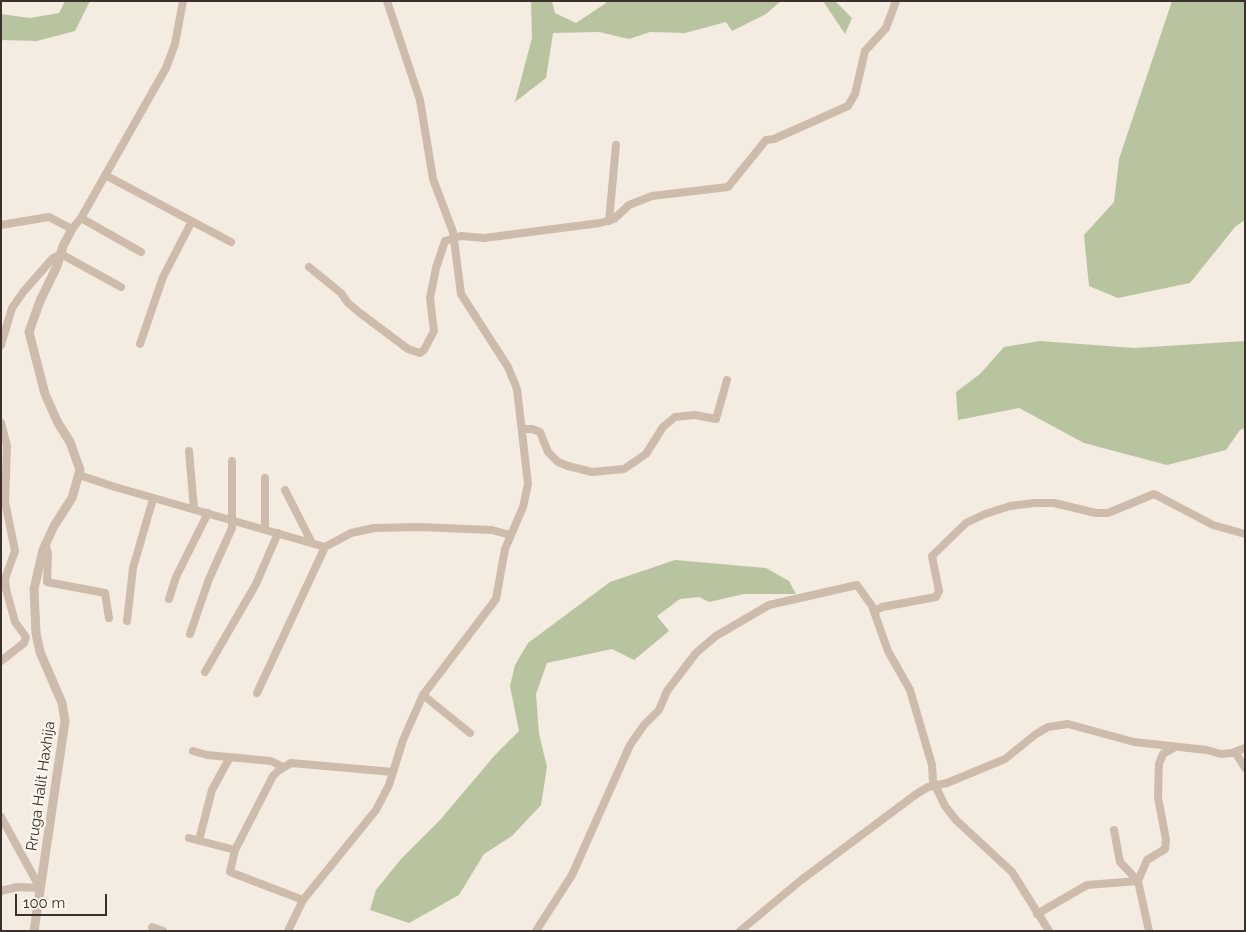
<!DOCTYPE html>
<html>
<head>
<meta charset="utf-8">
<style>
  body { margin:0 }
  #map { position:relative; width:1246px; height:932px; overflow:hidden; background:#f4ebe1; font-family:Raleway,sans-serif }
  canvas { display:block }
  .frame { position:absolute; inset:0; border:2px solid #3b302b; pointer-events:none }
  .scale { position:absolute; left:15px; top:894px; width:92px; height:22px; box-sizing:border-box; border:2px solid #3b302b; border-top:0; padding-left:6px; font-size:15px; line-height:18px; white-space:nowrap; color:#3b302b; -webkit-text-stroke:4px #fbf5ee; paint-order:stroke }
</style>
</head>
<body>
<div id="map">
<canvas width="1246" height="932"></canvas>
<div class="frame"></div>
<div class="scale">100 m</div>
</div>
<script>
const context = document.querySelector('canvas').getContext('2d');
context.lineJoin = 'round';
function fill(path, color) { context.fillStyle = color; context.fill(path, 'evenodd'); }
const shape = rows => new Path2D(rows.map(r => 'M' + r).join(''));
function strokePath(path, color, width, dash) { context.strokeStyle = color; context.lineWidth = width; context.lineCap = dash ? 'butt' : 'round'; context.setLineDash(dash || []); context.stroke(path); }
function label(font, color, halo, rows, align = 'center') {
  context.font = font + ' Raleway,sans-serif'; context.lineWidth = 5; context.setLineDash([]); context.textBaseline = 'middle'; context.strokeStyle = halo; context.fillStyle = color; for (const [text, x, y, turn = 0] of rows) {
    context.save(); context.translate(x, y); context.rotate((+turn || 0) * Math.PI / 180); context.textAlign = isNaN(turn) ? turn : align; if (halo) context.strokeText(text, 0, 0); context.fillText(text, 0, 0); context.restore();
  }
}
fill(shape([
  [65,1,90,1,75,31,37,41,1,40,1,14,30,18,59,13],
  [531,1,552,1,555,13,576,23,606,3,605,1,781,1,766,14,732,31,726,22,685,33,650,32,629,39,599,32,553,33,546,78,515,102,532,38],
  [823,1,835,1,852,18,845,34],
  [1172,1,1245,1,1245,220,1235,227,1190,283,1118,298,1089,286,1084,235,1114,202,1119,159],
  [1040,341,1134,348,1245,341,1245,428,1240,430,1226,450,1167,465,1084,443,1019,408,958,420,956,392,980,374,1004,347],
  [675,560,766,568,789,581,796,594,744,594,709,602,699,597,680,599,657,616,669,631,634,660,612,649,547,663,536,694,539,734,547,767,541,805,512,836,484,854,459,895,409,923,370,910,376,890,401,859,440,820,495,755,519,731,510,686,515,665,528,643,610,582]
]), '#b8c4a0');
strokePath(shape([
  [105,175,231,242],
  [81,218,141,252],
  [609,221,616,145],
  [1,225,49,217,72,229,81,218,166,68,175,44,183,1],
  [309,267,341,293,348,303,360,313,408,349,420,353,424,350,434,331,430,298,436,268,445,241,461,236,484,238,600,223,614,219,629,205,652,196,728,187,766,140,774,139,848,106,855,94,865,51,886,28,896,1],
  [140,344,163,277,192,221],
  [1,345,12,308,24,291,53,258,61,254,121,287],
  [1,423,7,446,5,502,15,551,5,579,6,589,15,622,26,637,24,643,1,661],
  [522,429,532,429,540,432,548,452,558,462,568,466,592,472,624,469,646,454,663,427,675,417,695,415,716,419,727,380],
  [189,451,194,509],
  [79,475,115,487,325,547,351,533,374,528,418,527,492,530,510,535],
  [285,490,312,543],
  [265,529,265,478],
  [45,544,48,553,47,582,105,593,109,618],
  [169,599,176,577,208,513],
  [875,611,882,607,936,597,939,591,932,556,966,523,985,514,1010,506,1034,503,1054,503,1096,513,1108,513,1154,494,1213,525,1245,534],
  [127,621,133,568,153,499],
  [190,634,209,579,232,528,232,461],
  [205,672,256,584,278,533],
  [257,693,325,547],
  [423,695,470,733],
  [193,751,207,755,271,761,283,767],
  [1235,752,1245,768],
  [1,817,40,888],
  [189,838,235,850],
  [199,840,212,790,230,757],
  [1,891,17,887,40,888],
  [303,900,230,872,235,850,273,776,278,771,291,763,393,772],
  [1037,914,1087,885,1138,881,1120,862,1114,830],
  [152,927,163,931],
  [288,931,303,900,376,810,389,785,403,740,423,695,496,599,505,549,523,507,528,484,517,389,508,367,461,294,453,232,433,179,420,100,387,1],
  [536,931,572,875,630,745,644,725,659,710,667,691,696,653,716,636,769,605,857,585,872,606,888,651,910,690,932,765,933,781,945,806,956,820,1012,872,1049,931],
  [740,931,800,881,915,795,928,787,947,783,1005,759,1036,734,1048,727,1068,724,1134,742,1207,750,1221,754,1232,753,1245,748],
  [1149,931,1138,881,1147,860,1165,849,1166,840,1158,797,1159,764,1163,754,1175,747]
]), '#cdbbac', 8);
strokePath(shape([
  [34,931,65,721,62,703,40,652,36,633,34,589,43,550,54,526,72,498,80,470,70,442,58,423,45,394,29,332,40,301,57,266,63,246,72,229]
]), '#cdbbac', 9);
label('15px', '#3b302b', '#fbf5ee', [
  ["Rruga Halit Haxhija",41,786,-82]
]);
</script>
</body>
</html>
